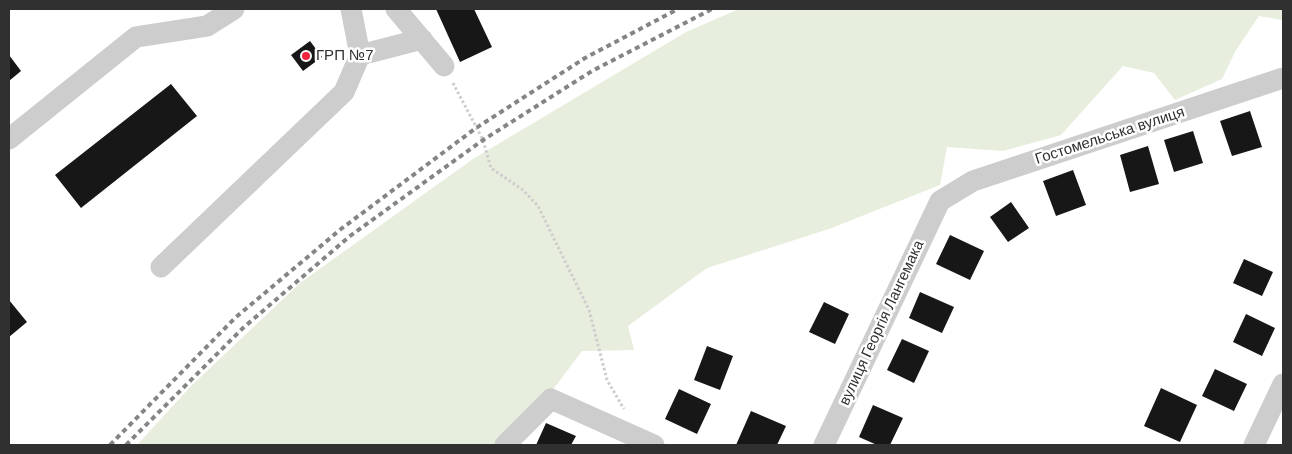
<!DOCTYPE html>
<html>
<head>
<meta charset="utf-8">
<style>
  body { margin:0 }
  #map { position:relative; width:1292px; height:454px; overflow:hidden; background:#fff; font-family:Helvetica,sans-serif }
  canvas { display:block }
  .frame { position:absolute; inset:0; border:10px solid #303030; pointer-events:none }
</style>
</head>
<body>
<div id="map">
<canvas width="1292" height="454"></canvas>
<div class="frame"></div>
</div>
<script>
const context = document.querySelector('canvas').getContext('2d');
context.lineJoin = 'round';
function fill(path, color) { context.fillStyle = color; context.fill(path, 'evenodd'); }
const shape = rows => new Path2D(rows.map(r => 'M' + r).join(''));
function strokePath(path, color, width, dash) { context.strokeStyle = color; context.lineWidth = width; context.lineCap = dash ? 'butt' : 'round'; context.setLineDash(dash || []); context.stroke(path); }
function label(font, color, halo, rows, align = 'center') {
  context.font = font + ' Helvetica,sans-serif'; context.lineWidth = 5; context.setLineDash([]); context.textBaseline = 'middle'; context.strokeStyle = halo; context.fillStyle = color; for (const [text, x, y, turn = 0] of rows) {
    context.save(); context.translate(x, y); context.rotate((+turn || 0) * Math.PI / 180); context.textAlign = isNaN(turn) ? turn : align; if (halo) context.strokeText(text, 0, 0); context.fillText(text, 0, 0); context.restore();
  }
}
fill(shape([
  [739,9,1283,9,1283,20,1259,16,1236,50,1222,79,1175,100,1154,73,1123,66,1061,135,1003,151,947,147,940,185,829,229,707,268,628,326,634,350,582,351,552,391,494,445,137,445,191,386,300,283,473,159,686,32]
]), '#e7eedd');
fill(shape([
  [436,9,474,9,492,47,460,62],
  [310,41,322,57,303,71,291,55],
  [9,55,21,71,9,81],
  [171,84,197,116,81,208,55,175],
  [1250,111,1262,147,1232,156,1220,121],
  [1193,131,1203,163,1174,172,1164,140],
  [1148,146,1159,184,1130,192,1120,155],
  [1073,170,1086,205,1056,216,1043,181],
  [1011,202,1029,228,1008,242,990,217],
  [950,235,984,251,970,280,936,264],
  [1244,259,1273,272,1262,296,1233,283],
  [920,292,954,307,942,333,909,318],
  [9,300,27,322,9,337],
  [824,302,849,314,835,344,809,332],
  [1246,314,1275,328,1262,356,1233,342],
  [902,339,929,351,914,383,887,370],
  [707,346,733,356,720,390,694,380],
  [1215,369,1247,384,1234,411,1202,396],
  [1161,388,1197,405,1180,442,1144,426],
  [679,389,711,404,697,434,665,419],
  [873,405,903,418,890,445,877,445,859,437],
  [751,411,786,426,777,445,736,445],
  [546,423,576,436,571,445,536,445]
]), '#171717');
strokePath(shape([
  [453,83,483,140,491,168,523,190,538,206,589,310,607,380,624,409]
]), '#cdcdcd', 3, [2.5, 2.5]);
strokePath(shape([
  [396,9,444,66],
  [360,55,422,39],
  [9,139,136,37,207,26,234,9],
  [161,267,344,92,360,55,351,9],
  [505,445,551,399,654,445],
  [824,445,940,201,973,181,1283,78],
  [1254,445,1283,384]
]), '#cdcdcd', 21);
strokePath(shape([
  [110,445,235,318,341,229,476,128,585,58,678,9],
  [126,445,243,328,350,236,483,140,592,71,712,9]
]), '#858585', 4, [5, 4]);
for (const [x, y, r, color] of [
  [306,56,5,"#f5243e"]
]) { const dot = new Path2D(); dot.arc(x, y, r, 0, 2 * Math.PI); context.fillStyle = color; context.fill(dot); strokePath(dot, '#fff', 2); }
label('15px', '#303030', '#fff', [
  ["ГРП №7",316,56]
], 'left');
label('15px', '#303030', '#fff', [
  ["Гостомельська вулиця",1110,136,-18],
  ["вулиця Георгія Лангемака",882,323,-65]
]);
</script>
</body>
</html>
